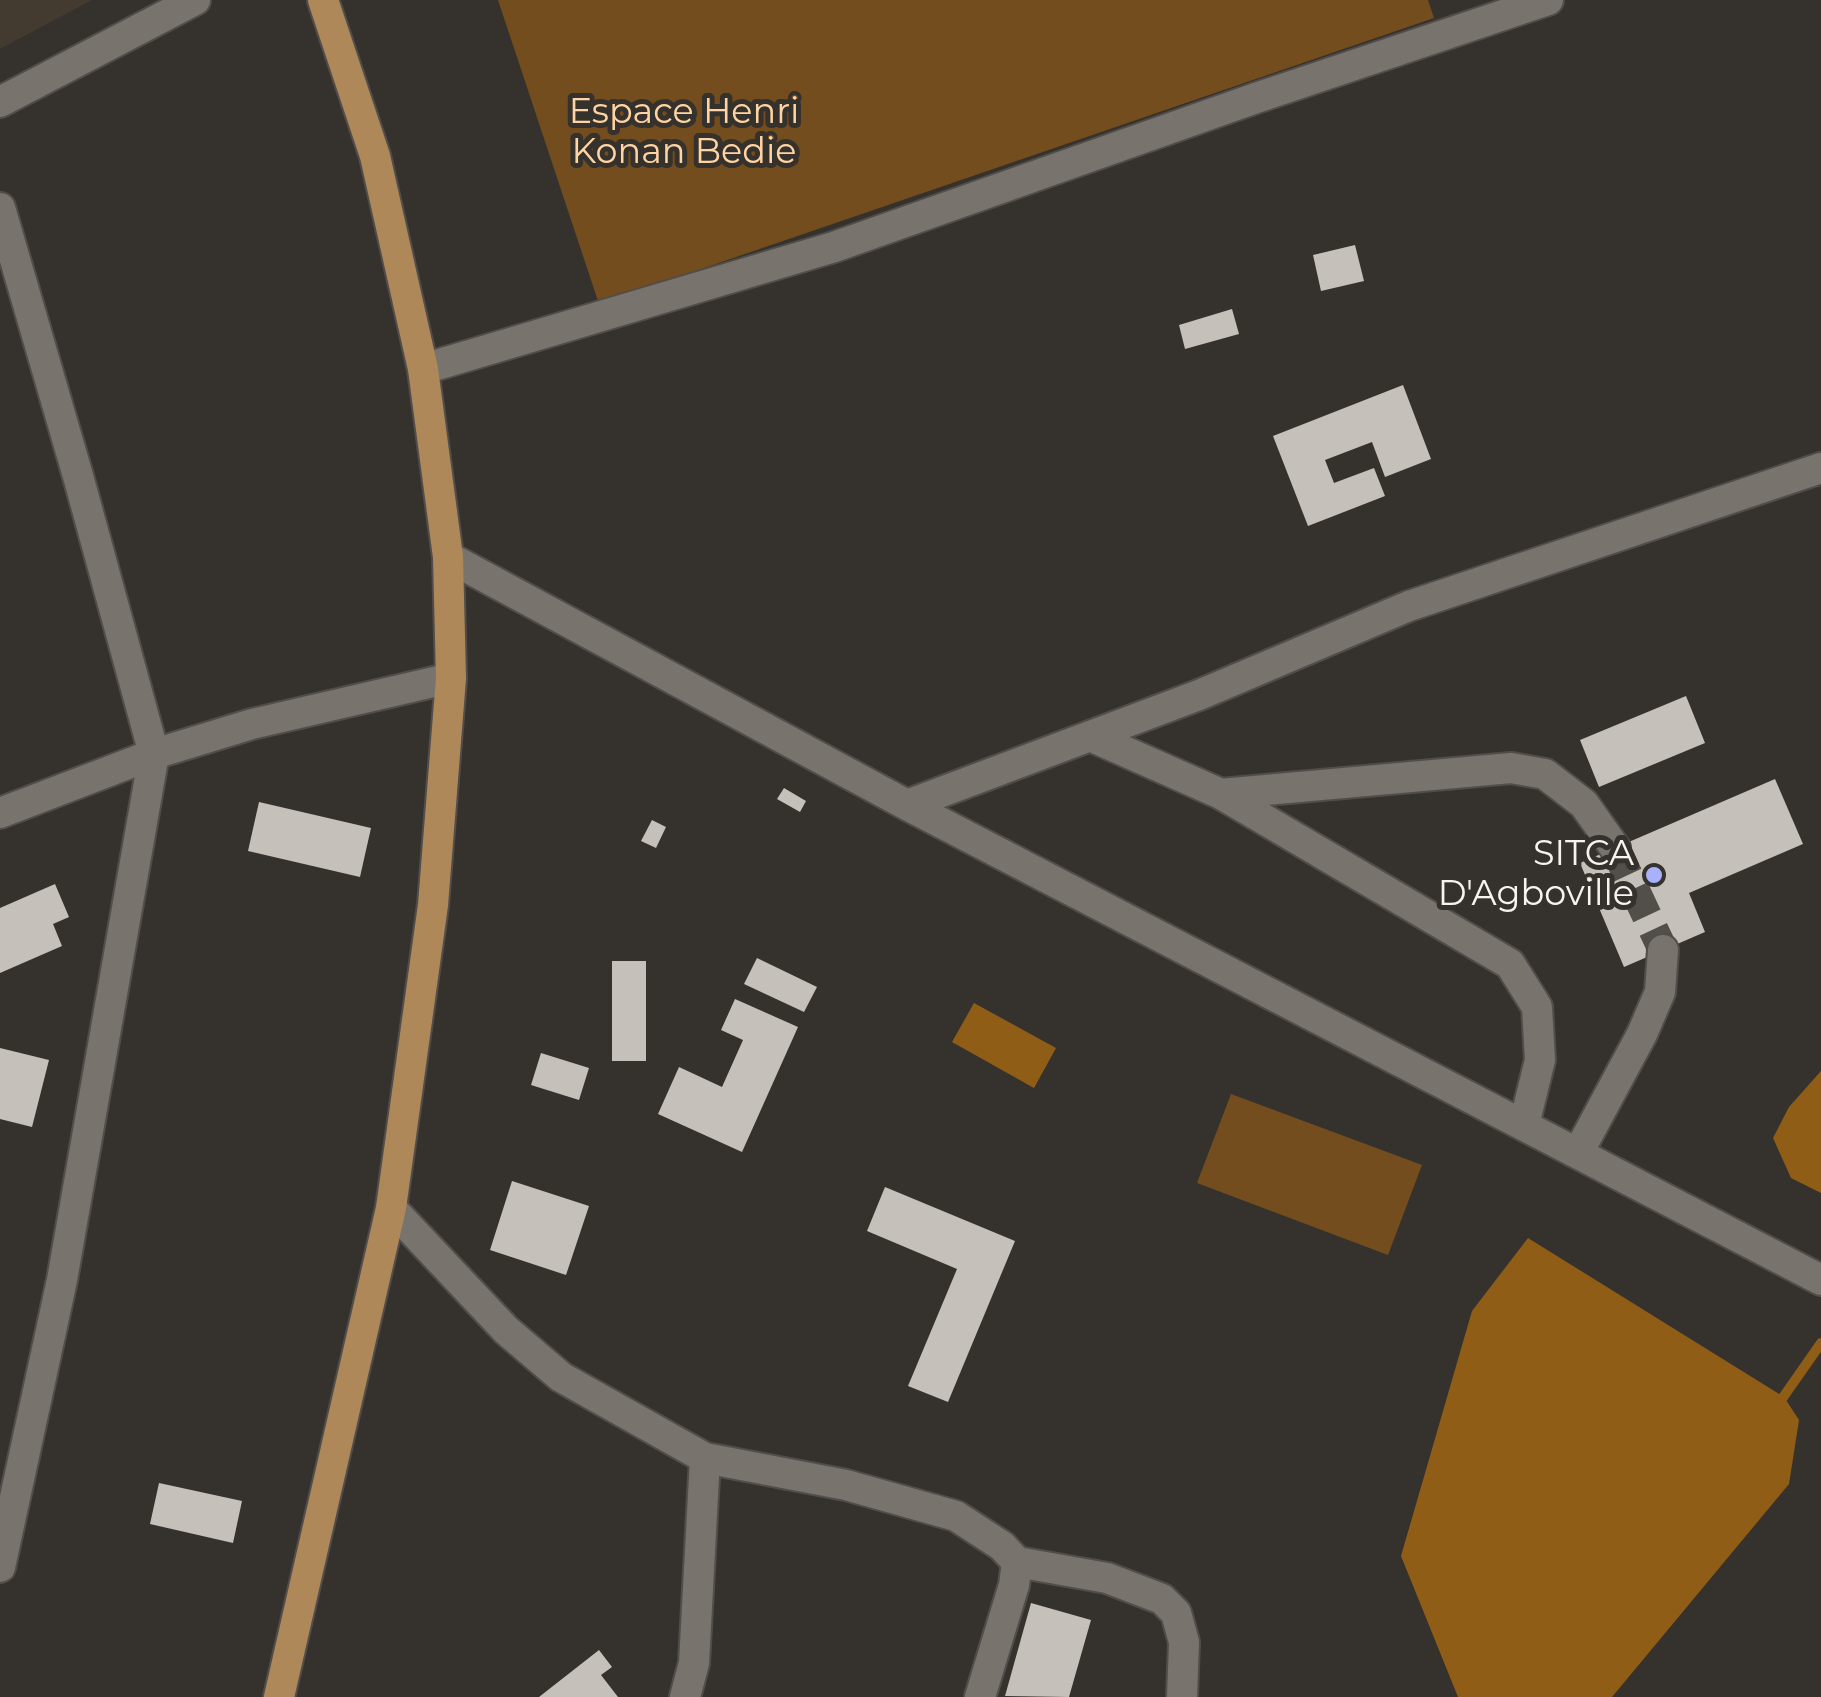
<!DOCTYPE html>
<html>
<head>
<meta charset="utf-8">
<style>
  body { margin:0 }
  canvas { display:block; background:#35312c }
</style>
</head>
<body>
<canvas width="1821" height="1697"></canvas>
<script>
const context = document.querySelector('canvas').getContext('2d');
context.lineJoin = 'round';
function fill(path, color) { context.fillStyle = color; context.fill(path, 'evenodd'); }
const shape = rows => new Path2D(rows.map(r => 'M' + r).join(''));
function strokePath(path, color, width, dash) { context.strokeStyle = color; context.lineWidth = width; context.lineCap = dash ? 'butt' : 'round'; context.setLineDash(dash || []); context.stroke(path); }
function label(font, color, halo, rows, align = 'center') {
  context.font = font + ' Montserrat,sans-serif'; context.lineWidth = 10; context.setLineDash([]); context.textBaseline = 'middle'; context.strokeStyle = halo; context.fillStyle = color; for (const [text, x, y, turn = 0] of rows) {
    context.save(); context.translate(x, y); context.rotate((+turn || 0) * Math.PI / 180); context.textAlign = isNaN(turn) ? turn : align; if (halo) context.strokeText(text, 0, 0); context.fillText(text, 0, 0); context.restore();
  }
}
fill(shape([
  [0,0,92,0,0,49]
]), '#433a30');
fill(shape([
  [498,0,1428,0,1434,18,599,304],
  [1231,1094,1422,1165,1388,1255,1197,1183]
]), '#734d1d');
fill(shape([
  [974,1003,1056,1048,1034,1088,952,1042],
  [1821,1071,1821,1193,1791,1178,1773,1138,1789,1107],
  [1528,1238,1784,1397,1799,1420,1789,1484,1612,1697,1458,1697,1401,1556,1472,1311]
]), '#905d17');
strokePath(shape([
  [1777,1406,1821,1343]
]), '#905d17', 10);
fill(shape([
  [1355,245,1364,281,1321,291,1313,255],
  [1232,309,1239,334,1185,349,1179,325],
  [1403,385,1431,459,1385,477,1372,442,1325,460,1334,483,1374,468,1385,496,1308,526,1273,436],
  [1686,696,1705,743,1599,787,1580,740],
  [1775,779,1803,844,1689,893,1705,932,1624,967,1580,863],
  [784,788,806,801,800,812,777,799],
  [259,802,371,828,360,877,248,851],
  [652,820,666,827,656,848,641,841],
  [55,884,69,917,53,924,62,946,0,973,0,908],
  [757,958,817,987,804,1012,744,984],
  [612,961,646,961,646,1061,612,1061],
  [735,999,798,1027,742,1152,658,1114,679,1067,722,1087,743,1040,721,1030],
  [0,1048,49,1060,32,1127,0,1119],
  [541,1053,589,1068,579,1100,531,1085],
  [512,1181,589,1206,566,1275,490,1250],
  [885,1187,1015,1241,948,1402,908,1386,957,1269,867,1231],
  [159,1483,242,1501,233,1543,150,1524],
  [1031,1603,1091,1620,1069,1697,1005,1696],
  [599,1650,612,1667,601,1675,618,1697,539,1697]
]), '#c6c0ba');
strokePath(shape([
  [1615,848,1663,950]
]), '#524e49', 30, [30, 15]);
const minor = shape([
  [0,102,195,0],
  [0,208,78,476,154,754,62,1280,0,1567],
  [423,369,834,247,1256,98,1548,0],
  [448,557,907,805,1821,1280],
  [1090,736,1221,794,1510,964,1537,1007,1540,1060,1524,1125],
  [1221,794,1511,768,1545,774,1584,804,1615,848],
  [907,805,1199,695,1409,606,1821,468],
  [0,813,154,754,252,724,451,678],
  [1578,1153,1642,1034,1660,992,1663,950],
  [391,1208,506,1330,561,1377,705,1458,846,1485,956,1516,1002,1546,1017,1562,1014,1585,980,1697],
  [1017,1562,1107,1578,1162,1599,1176,1613,1184,1642,1182,1697],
  [685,1697,694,1663,705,1458]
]);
const major = shape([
  [279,1697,391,1208,433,905,451,678,448,557,423,369,375,156,323,0]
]);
strokePath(minor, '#514d4a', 34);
strokePath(major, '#514d4a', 34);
strokePath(minor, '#78736d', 30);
strokePath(major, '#af8859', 30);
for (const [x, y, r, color] of [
  [1654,875,10,"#a9b0fc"]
]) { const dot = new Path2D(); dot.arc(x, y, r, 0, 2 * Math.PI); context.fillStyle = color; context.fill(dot); strokePath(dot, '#35312c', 4); }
label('35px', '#ffd3a2', '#35312c', [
  ["Espace Henri",684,113],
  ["Konan Bedie",684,153]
]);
label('35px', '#f6f3f0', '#35312c', [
  ["SITCA",1634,855],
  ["D'Agboville",1634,895]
], 'right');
</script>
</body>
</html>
